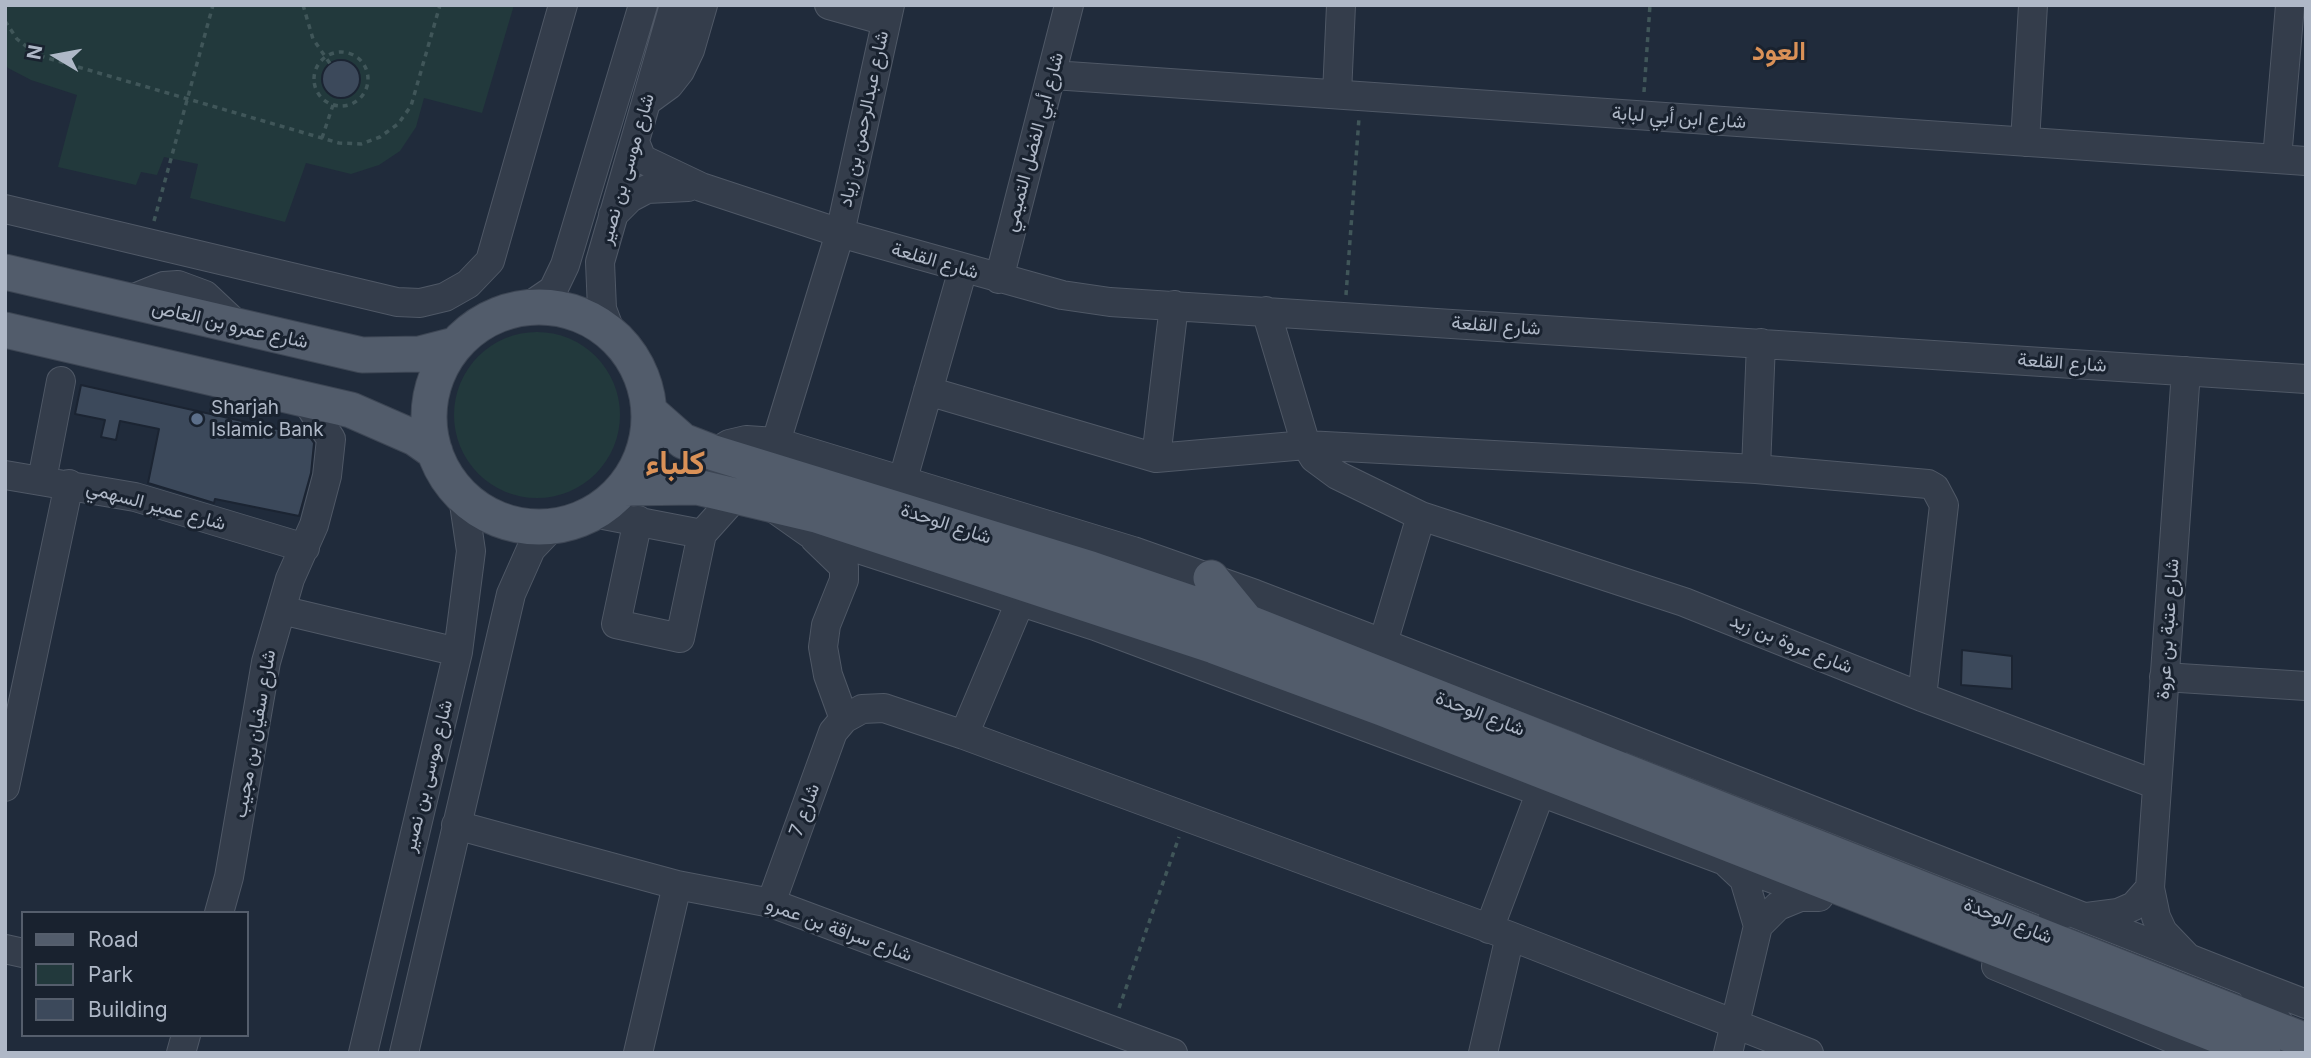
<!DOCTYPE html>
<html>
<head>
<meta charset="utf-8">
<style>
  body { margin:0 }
  #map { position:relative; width:2311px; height:1058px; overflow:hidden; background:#202b3b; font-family:Inter,sans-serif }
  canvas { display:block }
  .frame { position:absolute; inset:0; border:7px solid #afb8c7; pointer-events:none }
  .legend { position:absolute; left:21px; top:911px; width:228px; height:126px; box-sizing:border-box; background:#19222f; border:2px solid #555e6c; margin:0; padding:9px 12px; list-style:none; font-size:21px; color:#afb8c7 }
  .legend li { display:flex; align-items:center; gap:14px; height:35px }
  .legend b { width:35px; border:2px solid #555e6c }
  .north { position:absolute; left:21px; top:21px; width:70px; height:70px; -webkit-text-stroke:5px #19222f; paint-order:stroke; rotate:280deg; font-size:19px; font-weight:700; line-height:28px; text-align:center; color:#afb8c7 }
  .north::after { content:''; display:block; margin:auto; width:24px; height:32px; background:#afb8c7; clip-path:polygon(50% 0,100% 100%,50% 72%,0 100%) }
</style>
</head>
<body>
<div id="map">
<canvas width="2311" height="1058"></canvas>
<div class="frame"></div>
<ul class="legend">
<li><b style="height:9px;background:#525c6b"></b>Road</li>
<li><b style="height:19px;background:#22393c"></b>Park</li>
<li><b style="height:19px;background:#3c495b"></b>Building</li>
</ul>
<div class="north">N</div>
</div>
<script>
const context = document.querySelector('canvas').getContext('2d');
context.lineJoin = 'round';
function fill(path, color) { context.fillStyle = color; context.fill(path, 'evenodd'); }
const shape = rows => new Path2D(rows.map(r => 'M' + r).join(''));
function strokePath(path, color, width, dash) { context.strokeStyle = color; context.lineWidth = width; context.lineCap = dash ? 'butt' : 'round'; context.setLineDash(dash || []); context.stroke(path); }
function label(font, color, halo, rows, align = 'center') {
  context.font = font + ' Inter,Vazirmatn,sans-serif'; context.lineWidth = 6; context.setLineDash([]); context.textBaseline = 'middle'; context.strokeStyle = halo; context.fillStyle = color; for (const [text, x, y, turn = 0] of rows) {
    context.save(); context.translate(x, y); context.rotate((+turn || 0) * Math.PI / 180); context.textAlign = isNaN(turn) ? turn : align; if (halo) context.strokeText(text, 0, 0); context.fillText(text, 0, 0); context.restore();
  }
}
fill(shape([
  [5,5,514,5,482,113,424,98,416,127,400,151,379,165,351,174,306,163,285,222,190,198,198,164,164,157,157,175,141,172,136,185,58,167,77,95,31,80,8,68,5,63],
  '454 415a83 83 0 1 1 166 0a83 83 0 1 1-166 0Z'
]), '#22393c');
const building = shape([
  '322 79a19 19 0 1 1 38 0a19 19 0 1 1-38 0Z',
  [81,385,309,436,314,443,311,473,299,516,215,499,214,503,148,483,159,429,120,421,116,440,101,437,105,420,75,414,81,385],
  [1962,650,2012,656,2012,689,1961,685,1962,650]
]);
fill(building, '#3c495b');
strokePath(building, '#1b2432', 2);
const minor = shape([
  [829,5,886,21],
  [1053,75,2306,161],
  [1337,94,1341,5],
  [647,101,669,85,680,71,690,50,703,5],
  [635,142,642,159,701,187,840,233,1062,295,1110,302,2306,379],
  [2025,142,2033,5],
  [2277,159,2290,5],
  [5,209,397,302,420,303,445,297,468,284,490,261,563,5],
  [613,215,630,198,647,189,688,187],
  [999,279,1069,5],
  [127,301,164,286,178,285,205,295,238,326],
  [528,307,553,290,565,265,643,5],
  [1266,311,1306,445,1314,458,1337,475,1421,516,1684,602,1922,697,2157,785],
  [611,333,602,309,600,262,674,5],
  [2186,371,2150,888,2156,917,2163,932,2187,957],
  [928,391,1156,458,1174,305],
  [776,442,840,233,890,5],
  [714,453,729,444,746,440,776,442,1133,551,1255,594,1590,723,1619,768],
  [1156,458,1306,445,1756,469,1928,484,1935,488,1944,505,1922,697],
  [1756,469,1761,343],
  [5,475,135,497,305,548],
  [903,479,963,269],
  [42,480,61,381],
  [775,509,809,533,1095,626,1808,892],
  [593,513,702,534],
  [638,520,616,624,680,638,702,534,737,495],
  [815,539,844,567,844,580,826,625,823,647,828,675,844,719],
  [281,610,458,652],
  [1383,643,1421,516],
  [2164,677,2306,686],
  [1590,723,2071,912],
  [964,735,1020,602],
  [5,787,69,484],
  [456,825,677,885,771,903,1173,1053],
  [1728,864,1744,879,1758,926,1728,1053],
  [771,903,833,732,844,719,862,709,884,708,964,735,1510,936,1809,1053],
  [219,913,229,877,266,662,290,579,314,525,327,476,331,439,307,402],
  [2053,916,2071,912,2249,982,2286,1033],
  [2087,917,2118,913,2134,906,2150,888],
  [1758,926,1778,906,1800,897,1819,897],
  [1489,929,1541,791],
  [5,949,23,953],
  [1996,966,2207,1053],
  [2249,982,2306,1004],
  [181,1053,186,1035],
  [363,1053,458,652,471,551,463,497],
  [404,1053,511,594,531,549,552,527],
  [638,1053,677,885],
  [1483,1053,1510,936]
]);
const major = shape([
  [5,272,362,355,420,354,455,345],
  '429 417a110 110 0 1 1 220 0a110 110 0 1 1-220 0Z',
  [5,330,351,410,415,438,435,452],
  [649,411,683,441,714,453,1091,569,1247,622,2306,1041],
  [623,488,697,487,816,515,1214,646,1382,708,2263,1053],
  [1211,578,1247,622]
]);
strokePath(minor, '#4f5866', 30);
strokePath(major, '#3d4654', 37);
strokePath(shape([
  [245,5,254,5],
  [303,5,313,39,331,65],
  [5,21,17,39,37,55,339,143,361,144,380,137,398,124,411,106,440,5],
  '314 79a27 27 0 1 1 54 0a27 27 0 1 1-54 0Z',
  [1644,92,1650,5],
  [322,138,333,105],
  [154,221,213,5],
  [1346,295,1359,118],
  [1119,1008,1179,837]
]), '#405659', 3.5, [5, 5]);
strokePath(minor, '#343d4b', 28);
strokePath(major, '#525c6b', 35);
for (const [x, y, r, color] of [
  [197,419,7,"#5c6f8a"]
]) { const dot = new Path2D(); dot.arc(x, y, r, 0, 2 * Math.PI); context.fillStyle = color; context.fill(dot); strokePath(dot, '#19222f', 2.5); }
label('19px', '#afb8c7', '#19222f', [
  ["شارع ابن أبي لبابة",1679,118,4],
  ["شارع عبدالرحمن بن زياد",864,119,-78],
  ["شارع أبي الفضل التميمي",1034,142,-75],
  ["شارع موسى بن نصير",627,169,-74],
  ["شارع القلعة",935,261,16],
  ["شارع عمرو بن العاص",230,325,13],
  ["شارع القلعة",1496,326,4],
  ["شارع القلعة",2062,363,4],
  ["شارع عمير السهمي",156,506,15],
  ["شارع الوحدة",946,524,18],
  ["شارع عتبة بن عروة",2168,629,-86],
  ["شارع عروة بن زيد",1791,644,22],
  ["شارع الوحدة",1480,714,21],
  ["شارع سفيان بن مجيب",255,734,-80],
  ["شارع موسى بن نصير",428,776,-76],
  ["شارع 7",805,810,-70],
  ["شارع الوحدة",2008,921,22],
  ["شارع سراقة بن عمرو",839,930,20]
]);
label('19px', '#afb8c7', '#19222f', [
  ["Sharjah",211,408],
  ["Islamic Bank",211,430]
], 'left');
label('bold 26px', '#da9157', '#19222f', [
  ["العود",1779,52]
]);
label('bold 33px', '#da9157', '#19222f', [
  ["كلباء",675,464]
]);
</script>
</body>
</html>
